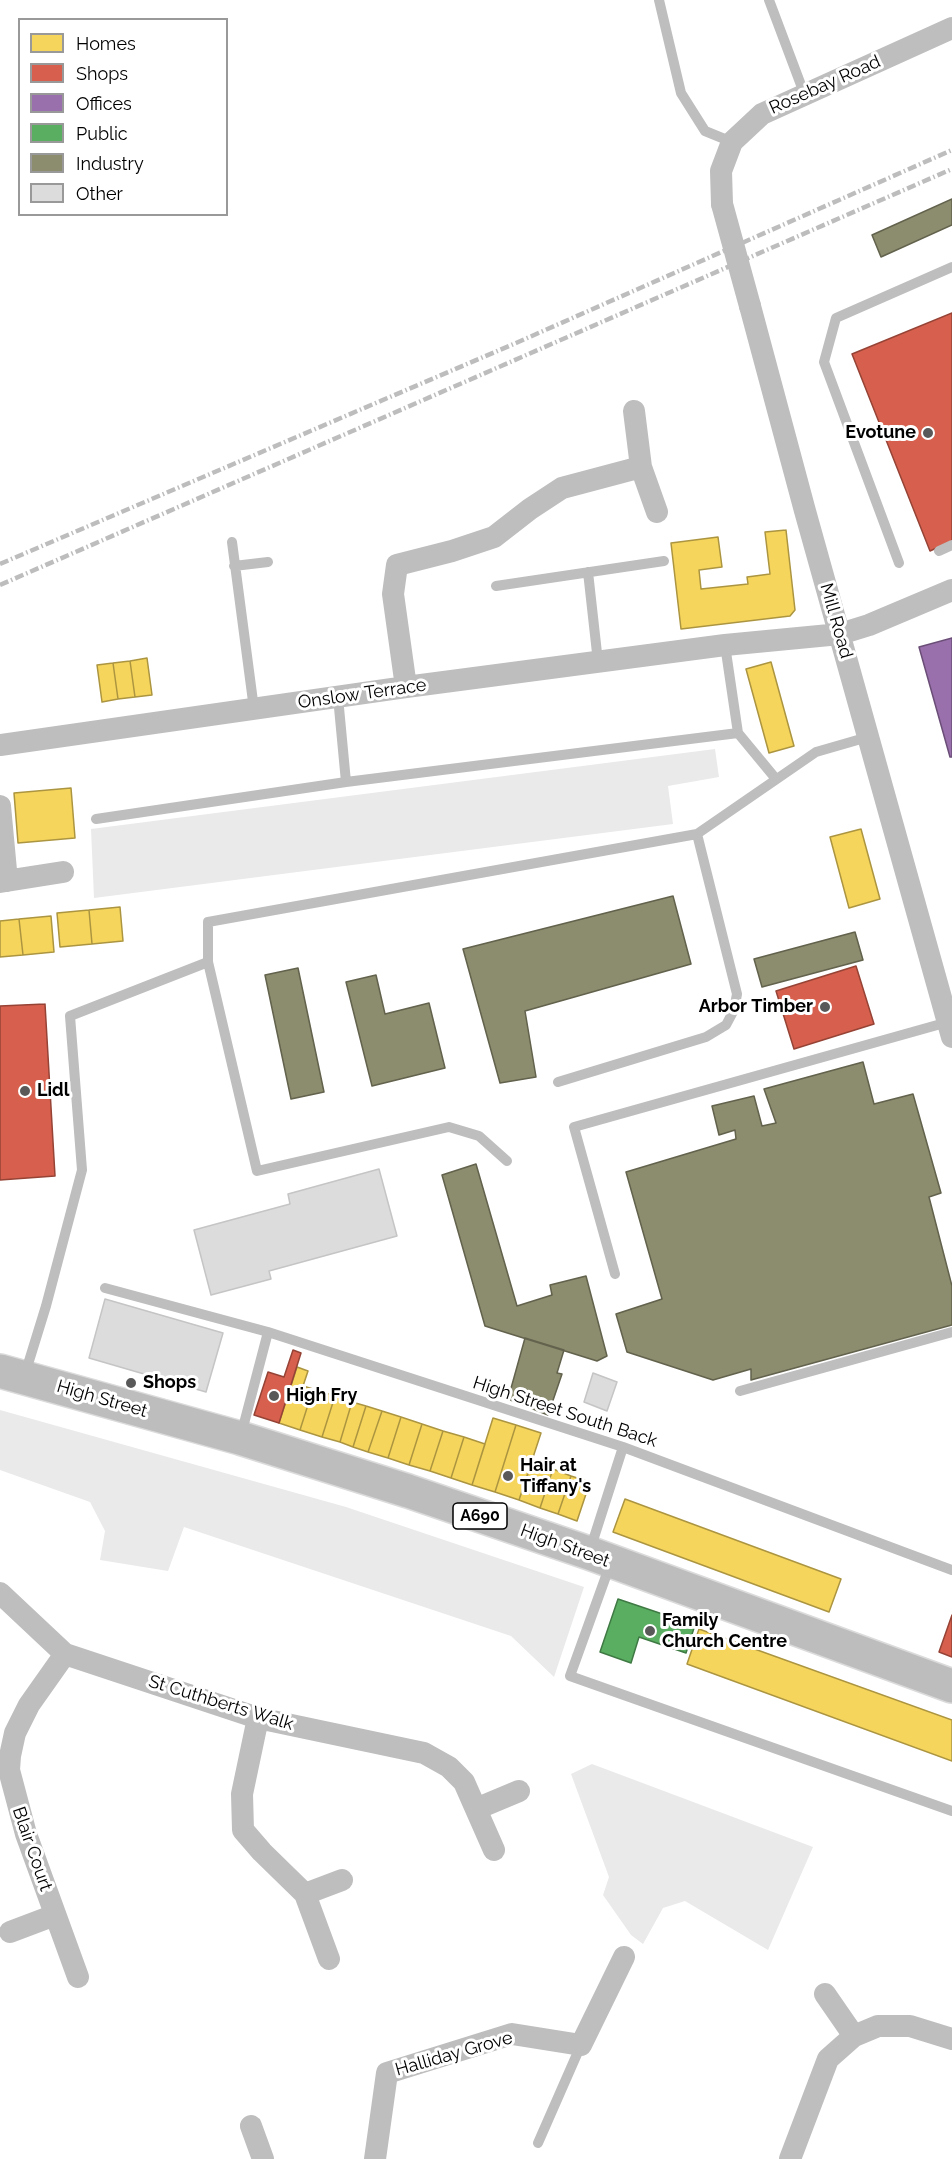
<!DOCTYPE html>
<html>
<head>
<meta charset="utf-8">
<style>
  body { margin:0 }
  #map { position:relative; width:952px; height:2159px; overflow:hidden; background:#fff; font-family:Raleway,sans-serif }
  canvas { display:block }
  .legend { position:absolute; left:18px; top:18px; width:210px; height:198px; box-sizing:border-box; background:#fff; border:2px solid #999; margin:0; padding:8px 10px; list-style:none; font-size:18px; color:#000 }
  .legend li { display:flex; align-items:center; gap:12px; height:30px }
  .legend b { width:30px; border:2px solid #999 }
</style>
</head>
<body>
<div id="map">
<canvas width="952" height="2159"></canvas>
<ul class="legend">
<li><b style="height:16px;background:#f6d55c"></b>Homes</li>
<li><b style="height:16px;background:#d6604d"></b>Shops</li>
<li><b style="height:16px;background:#9970ab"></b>Offices</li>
<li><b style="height:16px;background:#5aae61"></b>Public</li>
<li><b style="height:16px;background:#8c8c6e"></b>Industry</li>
<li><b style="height:16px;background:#dcdcdc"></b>Other</li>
</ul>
</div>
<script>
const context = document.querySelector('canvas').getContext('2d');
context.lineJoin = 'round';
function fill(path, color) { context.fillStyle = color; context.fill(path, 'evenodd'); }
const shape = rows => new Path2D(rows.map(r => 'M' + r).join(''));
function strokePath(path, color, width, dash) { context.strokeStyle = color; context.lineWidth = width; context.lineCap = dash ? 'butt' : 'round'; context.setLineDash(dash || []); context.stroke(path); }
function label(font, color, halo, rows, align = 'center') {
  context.font = font + ' Raleway,sans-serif'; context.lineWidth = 6; context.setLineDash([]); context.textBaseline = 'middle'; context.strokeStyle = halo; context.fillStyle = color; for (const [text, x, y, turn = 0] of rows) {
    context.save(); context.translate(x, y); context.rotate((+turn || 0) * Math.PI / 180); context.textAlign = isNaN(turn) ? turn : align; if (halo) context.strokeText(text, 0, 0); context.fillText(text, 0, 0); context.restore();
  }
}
fill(shape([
  [715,749,719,777,668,786,673,824,94,898,91,829],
  [0,1410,346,1507,584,1587,554,1677,511,1636,184,1527,168,1571,100,1560,105,1531,90,1502,0,1470],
  [592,1764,813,1847,768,1950,685,1901,663,1908,643,1944,631,1935,603,1895,609,1877,571,1774]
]), '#eaeaea');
const homes = shape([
  [786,530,795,610,790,616,681,629,671,543,718,537,722,567,699,570,701,589,748,584,747,577,770,574,765,532,786,530],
  [147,658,152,695,135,697,130,661,147,658],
  [130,661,135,697,118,699,113,663,130,661],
  [771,662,794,746,769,753,746,669,771,662],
  [113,663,118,699,102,702,97,665,113,663],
  [71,788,75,838,18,843,14,793,71,788],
  [861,829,880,899,849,908,830,837,861,829],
  [120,907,123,941,92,944,89,910,120,907],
  [89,910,92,944,60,947,57,913,89,910],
  [51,916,54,952,23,955,19,919,51,916],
  [19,919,23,955,0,957,0,921,19,919],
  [297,1367,308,1371,303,1386,313,1389,300,1430,279,1423,297,1367],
  [313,1389,335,1396,322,1437,300,1430,313,1389],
  [335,1396,352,1402,340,1442,322,1437,335,1396],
  [352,1402,366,1406,353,1447,340,1442,352,1402],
  [366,1406,382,1411,368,1452,353,1447,366,1406],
  [382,1411,401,1417,388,1458,368,1452,382,1411],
  [401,1417,422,1424,409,1465,388,1458,401,1417],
  [493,1418,516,1425,495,1492,472,1485,493,1418],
  [422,1424,443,1431,430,1471,409,1465,422,1424],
  [516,1425,541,1433,519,1500,495,1492,516,1425],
  [443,1431,464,1437,451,1478,430,1471,443,1431],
  [464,1437,485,1444,472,1485,451,1478,464,1437],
  [531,1465,553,1469,540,1508,519,1500,531,1465],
  [553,1469,571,1476,558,1514,540,1508,553,1469],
  [571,1476,590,1482,577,1521,558,1514,571,1476],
  [625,1499,841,1579,829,1612,613,1532,625,1499],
  [699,1629,952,1720,952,1761,687,1664,699,1629]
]);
fill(homes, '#f6d55c');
strokePath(homes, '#ac9540', 1.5);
const shops = shape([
  [952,313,952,541,930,551,852,354,952,313],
  [856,966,874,1024,794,1049,776,991,856,966],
  [45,1004,55,1176,0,1180,0,1006,45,1004],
  [293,1350,301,1353,279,1423,254,1415,268,1372,284,1377,293,1350],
  [952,1615,952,1657,939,1652,952,1615]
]);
fill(shops, '#d6604d');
strokePath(shops, '#964336', 1.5);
const offices = shape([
  [952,638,952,757,950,757,919,647,952,638]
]);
fill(offices, '#9970ab');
strokePath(offices, '#6b4e78', 1.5);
const public = shape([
  [618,1599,695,1625,686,1653,639,1637,631,1663,600,1652,618,1599]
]);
fill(public, '#5aae61');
strokePath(public, '#3f7a44', 1.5);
const industry = shape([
  [952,199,952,225,881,257,872,235,952,199],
  [673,896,691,964,525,1011,536,1077,500,1083,463,949,673,896],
  [855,932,863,960,762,987,754,959,855,932],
  [298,968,324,1092,291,1099,265,975,298,968],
  [376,975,385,1014,429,1003,445,1068,372,1086,346,982,376,975],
  [863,1062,874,1104,913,1094,941,1193,929,1197,952,1286,952,1325,751,1380,751,1369,713,1380,627,1352,616,1314,662,1299,626,1172,736,1139,735,1130,719,1135,712,1106,754,1096,762,1126,776,1123,764,1089,863,1062],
  [476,1164,517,1306,552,1295,550,1285,586,1276,607,1356,597,1361,485,1326,442,1175,476,1164],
  [525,1338,564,1350,557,1373,562,1374,548,1415,508,1399,525,1338]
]);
fill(industry, '#8c8c6e');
strokePath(industry, '#62624d', 1.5);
const building = shape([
  [379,1169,397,1236,269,1271,271,1279,211,1295,194,1230,290,1204,288,1194,379,1169],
  [105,1299,223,1333,206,1392,89,1358,105,1299],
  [593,1373,617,1382,607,1411,584,1402,593,1373]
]);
fill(building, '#dcdcdc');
strokePath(building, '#c5c5c5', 1.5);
const primary = shape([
  [0,1371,240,1438,408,1491,589,1553,952,1686]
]);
strokePath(primary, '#dbdbdb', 36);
strokePath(shape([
  [659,0,681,93,705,131,732,142],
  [769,0,804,93],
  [232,542,254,709],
  [939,551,952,545],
  [899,563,824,362,836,318,952,267],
  [234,566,268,562],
  [588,572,598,662],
  [496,586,664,561],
  [725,645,738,733,776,779],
  [338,697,346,782],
  [96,819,346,782,738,733],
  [558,1082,706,1037,726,1025,734,1010,737,994,697,834],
  [507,1161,479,1136,449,1127,257,1171,208,962,208,922,697,834,816,752,868,737],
  [615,1274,574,1127,948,1022],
  [105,1288,268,1332],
  [25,1374,46,1306,82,1170,70,1016,208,962],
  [740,1391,952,1332],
  [241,1435,268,1332,623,1447,952,1570],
  [590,1550,623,1447],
  [610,1565,570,1676,952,1811],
  [538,2143,581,2045]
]), '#bebebe', 10);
strokePath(shape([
  [722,204,721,171,732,142,762,114,952,28],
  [750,306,805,511,952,1037],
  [634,411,641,467,657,512],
  [406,687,393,594,397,565,452,551,494,537,530,509,562,488,641,467],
  [0,745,406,687,725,645,840,634,869,625,952,590],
  [0,806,7,881],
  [0,882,63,872],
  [0,1593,65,1654,258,1718,424,1753,449,1767,464,1782,494,1850],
  [65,1654,29,1705,15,1733,10,1756,9,1770,26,1834,78,1977],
  [258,1718,242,1794,243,1830,262,1852,305,1894,329,1959],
  [476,1809,519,1791],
  [305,1894,342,1880],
  [10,1932,55,1915],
  [825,1994,854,2036],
  [251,2126,263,2159],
  [375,2159,387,2073,512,2034,581,2045,624,1957],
  [790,2159,828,2059,854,2036,878,2026,910,2026,952,2039]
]), '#bebebe', 22);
strokePath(primary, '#bdbdbd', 33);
strokePath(shape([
  [0,564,516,343,952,150],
  [0,585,952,169]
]), '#bdbdbd', 4.5, [9, 3, 1.5, 3]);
strokePath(shape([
  [722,204,750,306]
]), '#bebebe', 22);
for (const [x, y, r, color] of [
  [928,433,6,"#595959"],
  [825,1007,6,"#595959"],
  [25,1091,6,"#595959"],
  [131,1383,6,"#595959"],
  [274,1396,6,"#595959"],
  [508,1476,6,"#595959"],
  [650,1631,6,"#595959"]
]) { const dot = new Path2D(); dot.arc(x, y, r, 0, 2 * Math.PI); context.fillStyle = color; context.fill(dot); strokePath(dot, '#fff', 2); }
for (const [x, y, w] of [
  [480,1516,54]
]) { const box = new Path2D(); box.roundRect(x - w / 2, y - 13, w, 26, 4.5); context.fillStyle = '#fff'; context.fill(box); strokePath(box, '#000', 1.5); }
label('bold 16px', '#000', null, [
  ["A690",480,1516]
]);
label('18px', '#000', '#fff', [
  ["Rosebay Road",825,85,-24],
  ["Mill Road",836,621,74],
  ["Onslow Terrace",362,694,-8],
  ["High Street",102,1399,16],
  ["High Street South Back",565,1412,18],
  ["High Street",565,1546,20],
  ["St Cuthberts Walk",221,1703,17],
  ["Blair Court",32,1849,71],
  ["Halliday Grove",454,2054,-16]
]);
label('bold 18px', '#000', '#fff', [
  ["Evotune",916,433,"right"],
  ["Arbor Timber",813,1007,"right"],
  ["Lidl",37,1091],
  ["Shops",143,1383],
  ["High Fry",286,1396],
  ["Hair at",520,1466],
  ["Tiffany's",520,1487],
  ["Family",662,1621],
  ["Church Centre",662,1642]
], 'left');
</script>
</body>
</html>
